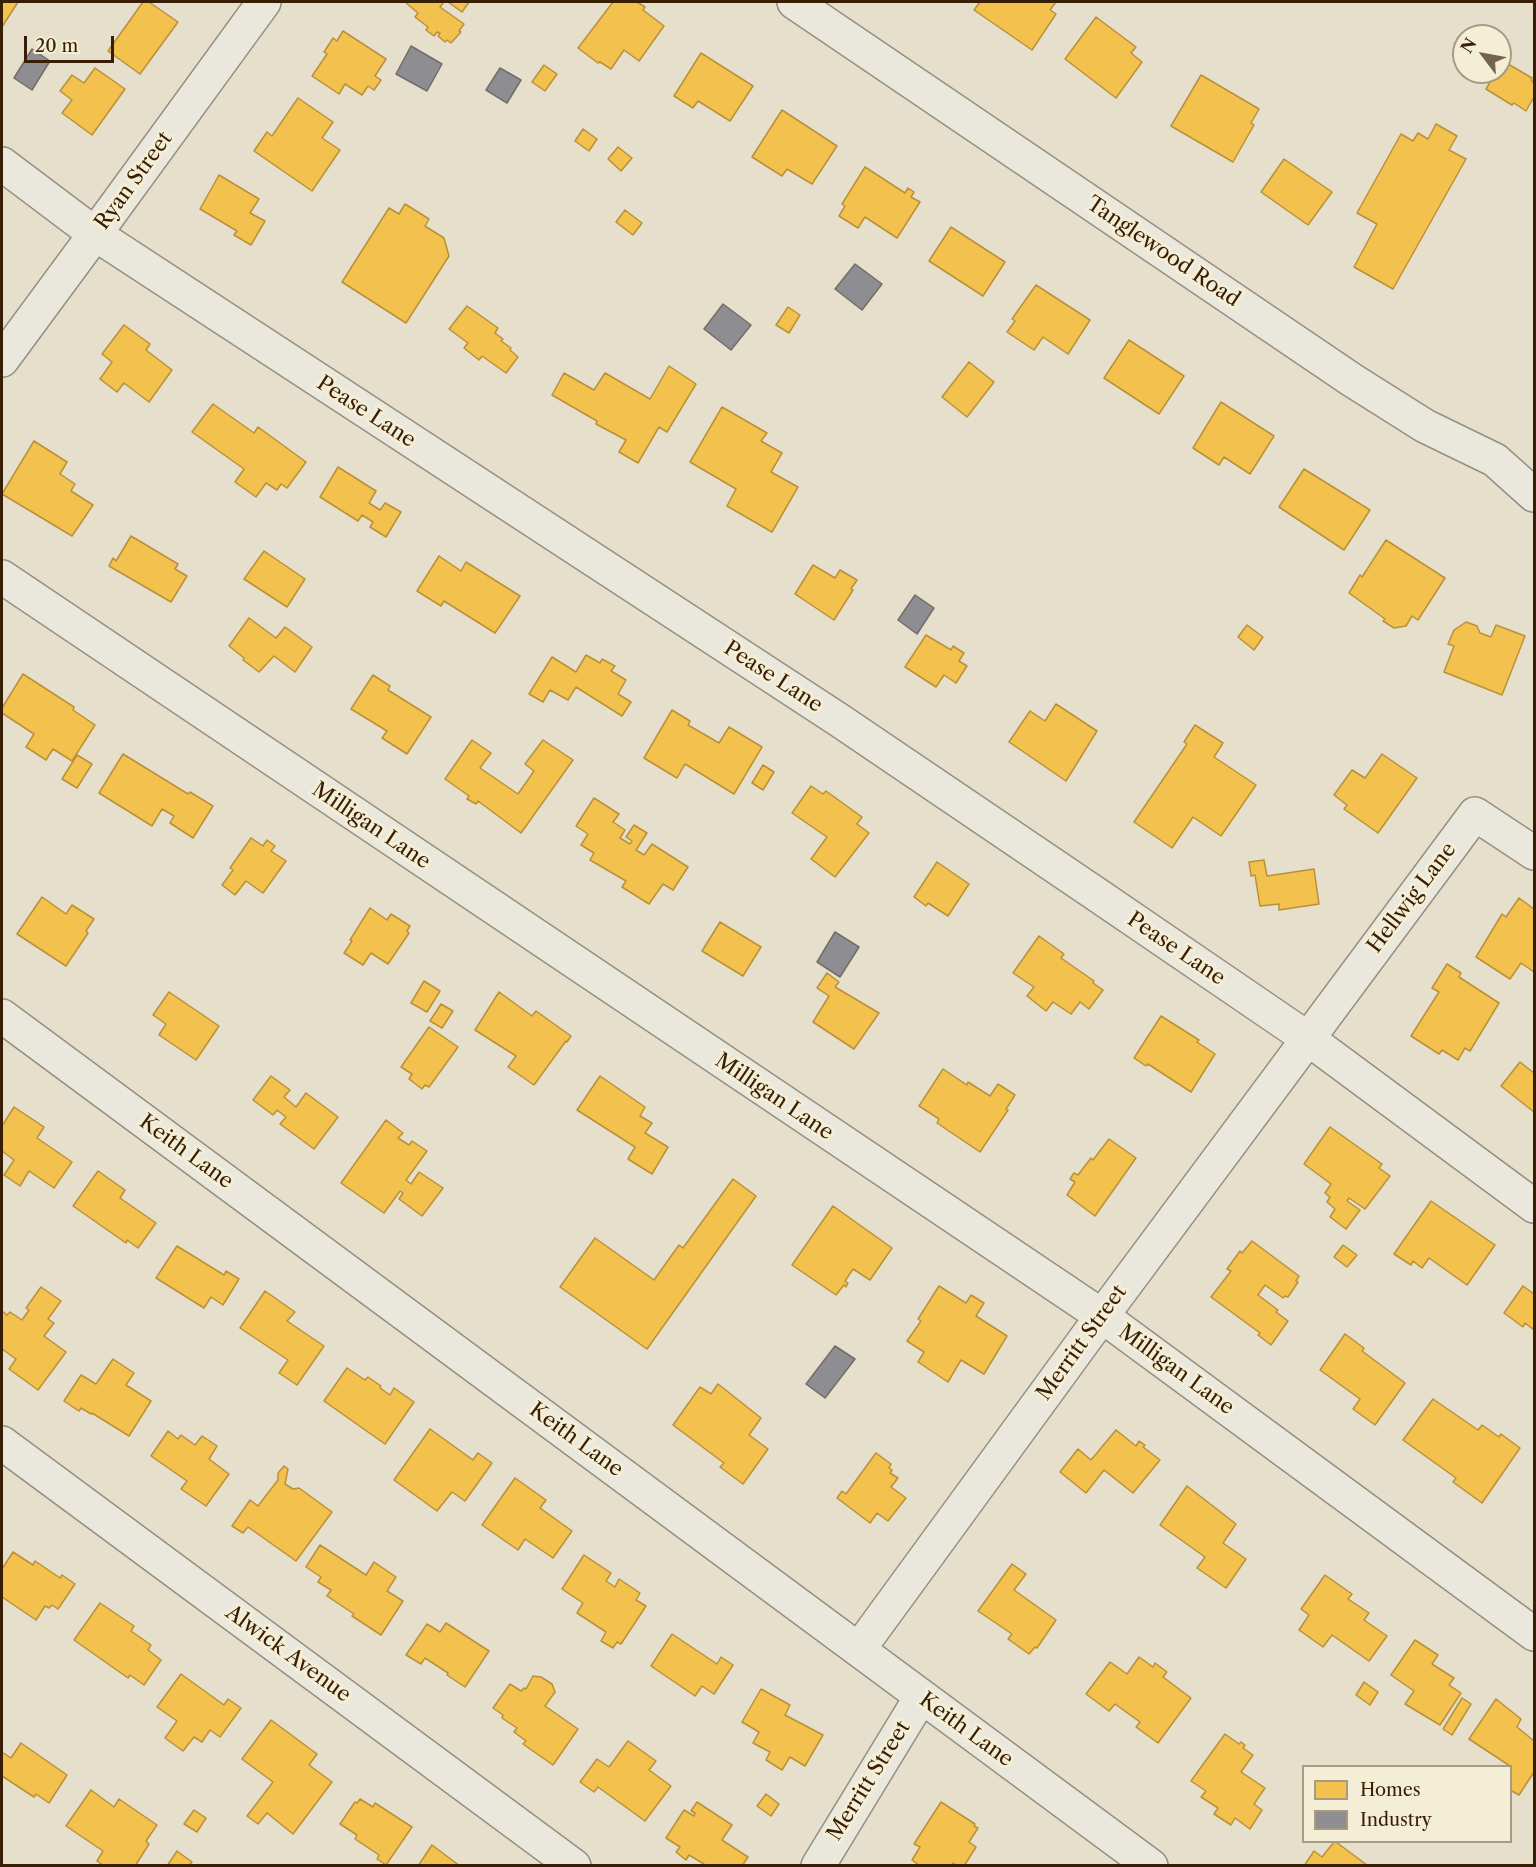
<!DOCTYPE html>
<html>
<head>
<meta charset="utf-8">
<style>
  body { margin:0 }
  #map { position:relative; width:1536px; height:1867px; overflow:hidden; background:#e5dfcb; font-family:"Libre Caslon Text",serif }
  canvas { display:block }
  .frame { position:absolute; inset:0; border:3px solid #381e04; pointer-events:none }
  .legend { position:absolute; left:1302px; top:1765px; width:210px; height:78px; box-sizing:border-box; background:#f5eed6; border:2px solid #a99b82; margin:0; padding:8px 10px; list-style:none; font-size:18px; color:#381e04 }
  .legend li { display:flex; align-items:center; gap:12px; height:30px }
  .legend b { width:30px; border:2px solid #a99b82 }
  .north { position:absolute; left:1452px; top:24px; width:60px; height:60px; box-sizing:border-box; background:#f5eed6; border:2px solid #a99b82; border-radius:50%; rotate:302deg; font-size:16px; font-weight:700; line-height:24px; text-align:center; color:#381e04 }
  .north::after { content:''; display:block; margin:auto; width:21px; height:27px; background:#75624a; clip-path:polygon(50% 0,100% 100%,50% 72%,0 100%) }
  .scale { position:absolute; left:24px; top:36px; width:90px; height:27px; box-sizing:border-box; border:3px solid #381e04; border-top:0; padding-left:8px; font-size:18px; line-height:21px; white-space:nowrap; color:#381e04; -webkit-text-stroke:4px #f5eed6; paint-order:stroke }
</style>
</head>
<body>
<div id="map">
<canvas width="1536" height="1867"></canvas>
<div class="frame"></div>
<ul class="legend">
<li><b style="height:16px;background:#f2c14e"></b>Homes</li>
<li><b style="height:16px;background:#8d8d92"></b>Industry</li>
</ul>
<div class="north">N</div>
<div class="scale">20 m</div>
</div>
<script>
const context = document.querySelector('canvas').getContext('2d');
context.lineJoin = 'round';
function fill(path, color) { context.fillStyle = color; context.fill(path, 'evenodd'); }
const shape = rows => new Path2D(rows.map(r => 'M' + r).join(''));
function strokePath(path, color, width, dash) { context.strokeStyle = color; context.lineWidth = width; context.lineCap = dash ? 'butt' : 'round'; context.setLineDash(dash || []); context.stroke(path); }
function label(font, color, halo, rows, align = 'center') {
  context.font = font + ' "Libre Caslon Text",serif'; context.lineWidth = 6; context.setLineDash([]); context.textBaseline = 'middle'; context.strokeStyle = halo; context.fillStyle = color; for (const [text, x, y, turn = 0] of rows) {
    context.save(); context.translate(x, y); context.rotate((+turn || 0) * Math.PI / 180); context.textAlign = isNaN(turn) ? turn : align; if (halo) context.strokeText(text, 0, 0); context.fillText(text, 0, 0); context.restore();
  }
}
const homes = shape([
  [2,2,18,2,2,27,2,2],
  [143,2,149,2,178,22,140,74,108,51,143,2],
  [405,2,444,2,440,7,464,24,459,31,461,32,451,43,447,40,445,42,438,36,440,33,437,32,434,36,426,30,428,27,415,17,418,13,405,2],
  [448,2,469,2,462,12,448,2],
  [613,2,637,2,645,7,643,10,664,26,639,61,624,50,611,69,600,62,598,63,578,48,613,2],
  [980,2,1056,2,1050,10,1056,14,1032,50,974,10,980,2],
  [1096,17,1136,47,1131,53,1142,62,1116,98,1065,59,1096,17],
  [343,31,386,59,375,76,381,80,374,90,368,86,362,95,345,84,339,94,312,76,327,54,324,52,333,38,337,41,343,31],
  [701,53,753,86,730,121,698,101,693,108,674,96,701,53],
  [1503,61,1532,78,1531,80,1534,83,1534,97,1526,111,1514,103,1512,105,1486,89,1496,72,1500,72,1500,66,1503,61],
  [544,65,557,74,545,91,532,82,544,65],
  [95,68,125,89,92,135,62,113,72,100,60,91,72,75,84,83,95,68],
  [1201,75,1259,109,1251,123,1254,125,1233,162,1171,126,1201,75],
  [298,98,333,122,322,138,340,150,312,191,254,151,267,132,272,136,298,98],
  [782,110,837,146,812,184,787,169,782,176,752,157,782,110],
  [1436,124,1457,136,1449,150,1466,159,1393,289,1354,267,1377,224,1357,213,1401,134,1413,141,1418,133,1428,139,1436,124],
  [583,129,597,139,589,151,575,141,583,129],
  [618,147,632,158,621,171,608,159,618,147],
  [1284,159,1332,192,1308,225,1261,192,1284,159],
  [865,167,905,193,908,188,914,192,911,197,920,202,897,238,865,217,858,228,839,216,845,206,842,204,865,167],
  [219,175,259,199,250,213,265,221,251,245,234,235,237,231,200,209,219,175],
  [405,204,429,219,425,226,444,238,449,256,406,323,342,282,389,208,399,214,405,204],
  [625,210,642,223,633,235,616,222,625,210],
  [951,227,1005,262,983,296,929,261,951,227],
  [1036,285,1090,320,1068,354,1043,337,1034,350,1007,332,1015,321,1012,319,1036,285],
  [467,306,498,328,495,333,503,339,501,341,511,348,510,350,518,357,506,373,482,356,479,360,464,348,468,343,449,329,467,306],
  [788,307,800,315,789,333,776,325,788,307],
  [124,325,150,344,146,350,172,370,149,402,124,383,117,392,100,379,112,362,102,354,124,325],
  [1129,340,1184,376,1159,414,1104,378,1129,340],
  [969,362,994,382,967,417,942,397,969,362],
  [669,366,696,384,667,432,659,427,638,463,619,452,626,440,596,424,597,421,552,395,564,373,594,390,605,373,650,399,669,366],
  [1221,402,1274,436,1250,474,1224,457,1219,465,1193,448,1221,402],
  [213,404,254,433,258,427,306,462,287,488,281,484,277,490,266,483,256,497,235,482,244,469,192,432,213,404],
  [722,407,767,433,761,441,782,453,771,472,798,487,772,532,727,506,736,489,690,462,722,407],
  [34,441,67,462,60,474,75,484,71,491,93,505,72,536,2,494,34,441],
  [338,467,376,491,369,503,380,510,385,503,401,512,386,537,370,527,373,522,362,515,358,521,320,497,338,467],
  [1304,469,1370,510,1344,550,1279,507,1304,469],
  [131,536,178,564,175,569,187,576,171,602,109,566,113,558,116,561,131,536],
  [1386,540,1445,578,1418,620,1412,616,1406,626,1394,628,1383,621,1385,619,1349,593,1360,575,1362,577,1386,540],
  [264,551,305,579,287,607,244,579,264,551],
  [439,556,461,571,466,562,520,596,495,633,444,601,441,606,417,591,439,556],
  [813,565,835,578,840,570,857,580,851,589,853,590,834,620,795,594,813,565],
  [249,618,276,638,285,627,312,647,295,672,274,656,259,672,243,660,244,658,229,646,249,618],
  [1466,622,1477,626,1480,633,1491,637,1496,625,1525,636,1502,695,1444,672,1454,646,1448,644,1454,630,1466,622],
  [1247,625,1263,637,1254,650,1238,637,1247,625],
  [926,635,951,650,953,646,964,653,959,661,967,666,956,683,944,675,936,687,905,667,926,635],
  [586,655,600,663,602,659,615,666,611,671,626,680,618,694,631,702,622,716,576,687,568,700,550,690,543,702,529,694,552,657,576,672,586,655],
  [23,674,74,707,73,710,95,725,72,761,53,749,46,760,26,747,34,734,2,713,2,708,23,674],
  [373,675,390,686,388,690,431,717,407,754,382,738,387,731,351,709,373,675],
  [1056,704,1097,731,1066,781,1009,742,1030,711,1045,721,1056,704],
  [672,710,690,721,688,725,719,743,729,727,762,747,734,794,685,764,677,778,644,758,672,710],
  [1195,725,1223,743,1214,757,1256,785,1221,836,1193,817,1172,848,1134,822,1187,744,1184,742,1195,725],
  [472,740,491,753,480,768,518,794,534,771,525,764,543,740,573,760,521,833,478,801,476,804,467,799,469,796,445,779,472,740],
  [123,754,188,794,190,792,213,806,193,838,170,823,174,816,162,809,152,826,99,793,123,754],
  [1382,754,1417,778,1378,833,1344,809,1347,805,1334,795,1352,770,1365,778,1382,754],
  [77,755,92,764,77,788,62,779,77,755],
  [763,765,774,772,763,790,752,783,763,765],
  [811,786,823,794,826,791,862,817,857,824,869,833,835,877,811,859,827,837,792,813,811,786],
  [594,798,619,814,613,822,625,830,620,838,630,844,632,841,626,837,634,825,647,833,636,850,644,855,652,844,688,867,673,890,663,884,649,904,622,887,626,881,590,860,594,853,581,845,588,834,576,826,594,798],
  [251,838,263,846,267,840,275,846,271,851,286,861,263,893,246,881,235,895,222,885,233,870,230,868,251,838],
  [1264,860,1267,876,1314,869,1319,904,1279,910,1279,904,1260,906,1255,875,1251,876,1249,862,1264,860],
  [937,862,969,884,948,916,928,903,926,906,914,897,937,862],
  [42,897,66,914,72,905,94,919,86,931,88,933,66,966,17,934,42,897],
  [1519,898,1534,909,1534,972,1521,963,1510,979,1476,957,1502,914,1506,917,1519,898],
  [370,908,387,920,391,914,410,926,407,931,409,933,388,964,371,953,363,965,344,953,352,941,350,940,370,908],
  [720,922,761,947,743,976,702,951,720,922],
  [1039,936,1064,954,1061,958,1094,981,1093,983,1103,990,1089,1009,1080,1002,1071,1014,1053,1002,1046,1011,1027,996,1034,987,1013,973,1039,936],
  [1447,964,1461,973,1459,977,1499,1003,1470,1051,1465,1048,1458,1060,1442,1050,1439,1054,1411,1036,1439,992,1432,988,1447,964],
  [827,973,839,982,835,987,879,1013,854,1049,813,1022,829,996,817,988,827,973],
  [424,981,440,991,427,1012,411,1003,424,981],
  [169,992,219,1026,196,1060,159,1035,166,1024,153,1015,169,992],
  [499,992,532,1016,536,1011,571,1036,567,1042,566,1041,534,1085,508,1067,516,1056,475,1030,499,992],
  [441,1004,453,1011,442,1028,430,1021,441,1004],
  [1161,1016,1199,1040,1197,1042,1215,1054,1191,1092,1148,1064,1146,1066,1134,1058,1161,1016],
  [429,1027,458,1047,429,1087,425,1085,422,1089,409,1079,412,1074,401,1067,429,1027],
  [1520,1062,1534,1073,1534,1112,1501,1086,1520,1062],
  [943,1069,967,1085,968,1082,990,1096,998,1084,1015,1095,1006,1109,1008,1110,980,1152,937,1123,939,1119,919,1106,943,1069],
  [271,1076,290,1090,284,1097,296,1107,306,1093,338,1117,314,1149,280,1124,286,1117,277,1110,273,1115,253,1100,271,1076],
  [600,1076,645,1107,640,1116,652,1123,645,1133,668,1147,652,1174,628,1159,635,1147,577,1110,600,1076],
  [14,1107,44,1127,37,1138,72,1162,54,1188,29,1171,20,1186,4,1175,14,1160,2,1151,2,1126,14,1107],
  [386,1120,403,1133,398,1138,409,1145,412,1141,427,1151,406,1180,411,1184,419,1172,443,1188,422,1216,399,1199,403,1193,400,1191,384,1213,341,1183,386,1120],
  [1330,1127,1382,1164,1379,1168,1390,1176,1365,1209,1349,1198,1347,1201,1360,1210,1346,1229,1330,1217,1335,1209,1327,1202,1330,1197,1325,1193,1331,1184,1304,1164,1330,1127],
  [1109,1139,1136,1158,1095,1216,1067,1195,1075,1182,1070,1179,1074,1173,1078,1175,1091,1158,1093,1160,1109,1139],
  [98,1171,125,1190,120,1198,156,1223,138,1248,127,1240,126,1243,73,1206,98,1171],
  [733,1179,756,1196,647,1349,560,1287,595,1238,654,1280,679,1245,683,1248,733,1179],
  [1431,1201,1495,1245,1467,1285,1429,1258,1422,1268,1413,1261,1411,1265,1394,1254,1431,1201],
  [833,1206,892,1248,870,1280,853,1269,845,1281,848,1283,846,1287,844,1285,836,1295,792,1265,833,1206],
  [1252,1241,1299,1276,1296,1281,1298,1282,1288,1297,1285,1296,1283,1298,1265,1285,1258,1295,1278,1310,1276,1312,1288,1321,1271,1345,1258,1335,1260,1333,1211,1297,1231,1271,1227,1269,1240,1251,1242,1253,1252,1241],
  [1343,1245,1357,1255,1347,1267,1334,1257,1343,1245],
  [177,1246,224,1275,226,1271,239,1279,223,1305,211,1297,204,1308,156,1278,177,1246],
  [939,1286,966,1303,971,1295,984,1303,976,1316,1007,1336,984,1374,961,1360,948,1382,918,1362,924,1352,907,1341,921,1321,918,1319,939,1286],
  [1523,1286,1534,1294,1534,1330,1525,1323,1523,1327,1504,1313,1523,1286],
  [41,1287,61,1301,48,1319,54,1323,44,1336,66,1352,38,1390,9,1369,16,1359,2,1349,2,1311,7,1315,10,1312,22,1320,29,1310,26,1308,41,1287],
  [265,1291,295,1312,287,1321,324,1346,297,1385,279,1373,288,1360,240,1328,265,1291],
  [1345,1334,1364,1348,1362,1351,1405,1383,1375,1425,1353,1409,1360,1399,1320,1370,1345,1334],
  [113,1359,134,1373,126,1385,151,1401,129,1436,92,1413,91,1414,81,1408,79,1411,64,1401,81,1375,96,1384,113,1359],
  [347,1368,365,1380,368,1377,381,1386,380,1388,390,1395,394,1388,414,1402,385,1444,324,1401,347,1368],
  [718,1384,761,1418,749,1435,768,1449,743,1484,720,1467,724,1463,673,1425,700,1387,711,1394,718,1384],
  [1433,1399,1478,1430,1482,1425,1499,1437,1501,1434,1520,1448,1482,1503,1453,1482,1456,1478,1403,1440,1433,1399],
  [430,1429,473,1460,478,1453,492,1463,465,1501,452,1492,437,1511,394,1480,430,1429],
  [1116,1430,1136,1446,1139,1441,1145,1445,1143,1447,1160,1460,1133,1493,1104,1470,1086,1493,1060,1472,1078,1449,1091,1460,1116,1430],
  [168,1431,178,1439,181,1435,195,1445,202,1436,217,1446,209,1459,229,1474,206,1506,181,1489,187,1481,151,1456,168,1431],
  [876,1453,891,1464,889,1468,892,1470,890,1473,898,1478,891,1487,906,1498,888,1521,877,1513,870,1523,837,1498,842,1491,846,1494,876,1453],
  [284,1466,288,1469,285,1484,293,1489,299,1488,332,1512,296,1561,248,1527,243,1533,232,1526,250,1500,258,1506,278,1480,278,1473,284,1466],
  [515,1478,546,1500,540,1508,572,1531,553,1558,525,1539,518,1550,482,1525,515,1478],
  [1187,1486,1236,1524,1223,1543,1246,1559,1226,1588,1197,1568,1205,1557,1160,1525,1187,1486],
  [320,1545,366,1575,374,1562,396,1577,387,1591,403,1601,381,1635,352,1616,354,1614,327,1596,331,1590,318,1582,321,1577,306,1567,320,1545],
  [13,1552,33,1565,35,1561,60,1578,62,1575,75,1584,58,1609,52,1605,49,1608,45,1606,36,1620,2,1597,2,1569,13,1552],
  [584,1555,611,1573,606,1581,615,1587,619,1579,640,1593,636,1600,646,1606,621,1644,617,1642,613,1648,601,1641,606,1632,577,1613,583,1603,562,1589,584,1555],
  [1012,1564,1026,1574,1014,1590,1056,1620,1037,1648,1035,1647,1029,1654,1008,1639,1012,1634,978,1611,1012,1564],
  [1325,1575,1352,1594,1348,1599,1369,1613,1364,1620,1387,1636,1369,1661,1332,1635,1323,1647,1299,1630,1309,1615,1301,1609,1325,1575],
  [100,1603,134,1626,131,1631,151,1645,148,1650,161,1660,144,1685,130,1675,128,1678,74,1640,100,1603],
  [446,1623,489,1651,465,1687,447,1675,448,1673,425,1658,421,1664,406,1655,427,1624,440,1632,446,1623],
  [672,1634,717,1664,721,1657,733,1665,714,1694,702,1686,695,1696,651,1666,672,1634],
  [1415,1640,1438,1655,1432,1664,1454,1678,1449,1685,1461,1693,1440,1725,1405,1704,1414,1691,1391,1675,1415,1640],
  [1139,1657,1153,1667,1155,1663,1167,1672,1163,1677,1191,1698,1158,1743,1136,1727,1140,1722,1115,1704,1109,1711,1086,1694,1110,1662,1127,1674,1139,1657],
  [181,1674,224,1705,228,1699,241,1708,220,1737,210,1730,202,1742,194,1737,183,1751,165,1738,177,1721,157,1707,181,1674],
  [533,1676,541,1677,552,1684,555,1692,545,1706,578,1729,553,1765,523,1744,526,1741,514,1732,517,1728,502,1718,503,1715,493,1708,510,1684,521,1691,524,1688,526,1689,533,1676],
  [1364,1682,1378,1692,1370,1705,1356,1695,1364,1682],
  [761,1689,790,1705,785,1715,823,1735,805,1766,790,1757,782,1770,766,1760,770,1752,753,1743,759,1732,742,1722,761,1689],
  [1462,1698,1471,1704,1452,1735,1443,1729,1462,1698],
  [1496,1699,1521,1719,1517,1727,1534,1741,1534,1772,1519,1795,1510,1790,1510,1766,1469,1739,1496,1699],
  [271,1720,317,1754,309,1765,332,1782,293,1834,267,1813,258,1824,247,1816,273,1782,242,1759,271,1720],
  [1225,1734,1239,1744,1241,1742,1245,1745,1243,1748,1253,1755,1241,1772,1265,1788,1254,1804,1262,1810,1250,1829,1235,1818,1231,1825,1214,1814,1218,1808,1201,1797,1206,1791,1191,1781,1225,1734],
  [628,1741,656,1761,649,1770,671,1786,645,1821,598,1787,594,1792,580,1782,597,1759,609,1767,628,1741],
  [21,1743,67,1775,49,1803,36,1794,34,1797,2,1776,2,1752,11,1758,21,1743],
  [91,1790,114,1807,119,1799,157,1825,146,1841,149,1844,135,1866,104,1866,97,1861,103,1851,66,1826,91,1790],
  [766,1794,779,1804,771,1816,757,1806,766,1794],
  [360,1799,373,1807,375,1803,412,1827,386,1865,377,1859,379,1855,355,1839,357,1835,340,1824,355,1802,357,1803,360,1799],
  [697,1802,732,1825,722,1840,748,1857,742,1866,703,1866,704,1864,689,1855,686,1860,676,1852,680,1847,666,1838,684,1810,694,1816,695,1813,691,1811,697,1802],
  [941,1802,975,1824,974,1826,978,1828,969,1842,976,1847,964,1866,957,1866,953,1863,951,1866,920,1866,912,1860,920,1847,914,1844,941,1802],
  [194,1810,206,1818,197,1832,184,1824,194,1810],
  [1334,1842,1336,1842,1367,1865,1304,1866,1314,1851,1322,1857,1334,1842],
  [432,1845,460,1866,418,1866,432,1845],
  [177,1851,192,1862,190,1864,192,1866,167,1866,177,1851]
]);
fill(homes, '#f2c14e');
strokePath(homes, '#ba9038', 1.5);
const industry = shape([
  [411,46,442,64,427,91,396,74,411,46],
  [32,49,50,61,32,90,14,78,32,49],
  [500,68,521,80,507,103,486,90,500,68],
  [855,264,882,284,862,310,835,289,855,264],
  [723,304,751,325,731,350,704,329,723,304],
  [915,595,934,608,917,634,898,620,915,595],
  [835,932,859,947,840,977,817,962,835,932],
  [835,1346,855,1359,825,1398,806,1384,835,1346]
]);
fill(industry, '#8d8d92');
strokePath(industry, '#746c67', 1.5);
const minor = shape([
  [794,2,1352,380,1425,426,1495,460,1534,495],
  [2,164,95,234,839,720,1096,894,1307,1038,1534,1206],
  [2,360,95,234,264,2],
  [2,577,1102,1316,1534,1634],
  [2,1016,1151,1866],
  [2,1443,574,1866],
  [859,1649,1102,1316,1475,814,1534,853],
  [818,1866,921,1697]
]);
strokePath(minor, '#968f81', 36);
strokePath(minor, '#eae7dd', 33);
label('21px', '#381e04', '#f5eed6', [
  ["Ryan Street",134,181,-54],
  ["Tanglewood Road",1163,252,34],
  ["Pease Lane",366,412,33],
  ["Pease Lane",773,677,33],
  ["Milligan Lane",371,826,34],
  ["Hellwig Lane",1412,898,-53],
  ["Pease Lane",1176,949,34],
  ["Milligan Lane",774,1097,34],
  ["Keith Lane",186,1152,36],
  ["Merritt Street",1082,1343,-54],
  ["Milligan Lane",1176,1370,36],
  ["Keith Lane",576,1440,36],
  ["Alwick Avenue",288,1654,36],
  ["Keith Lane",966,1730,36],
  ["Merritt Street",869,1781,-58]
]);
</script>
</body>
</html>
